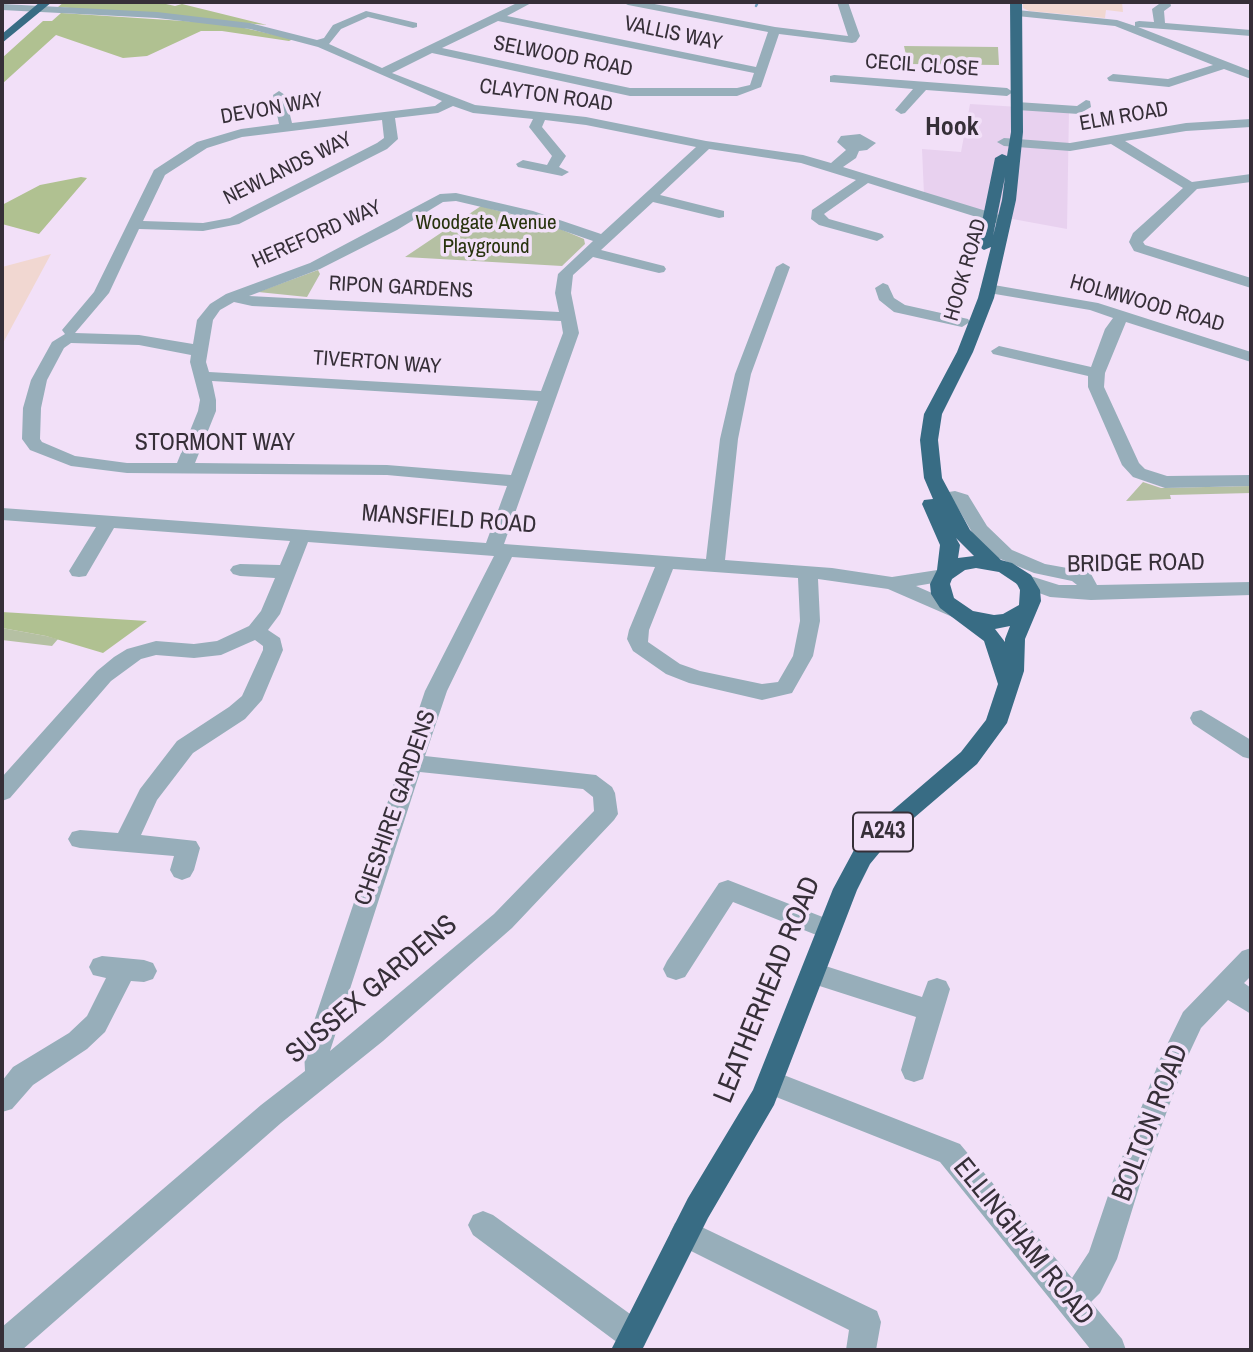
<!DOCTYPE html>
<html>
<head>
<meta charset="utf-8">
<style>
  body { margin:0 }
  #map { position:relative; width:1253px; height:1352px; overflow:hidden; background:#f2e0f8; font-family:"Archivo Narrow",sans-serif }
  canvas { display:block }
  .frame { position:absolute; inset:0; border:4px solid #362f38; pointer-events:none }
</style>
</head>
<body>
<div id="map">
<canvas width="1253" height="1352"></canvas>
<div class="frame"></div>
</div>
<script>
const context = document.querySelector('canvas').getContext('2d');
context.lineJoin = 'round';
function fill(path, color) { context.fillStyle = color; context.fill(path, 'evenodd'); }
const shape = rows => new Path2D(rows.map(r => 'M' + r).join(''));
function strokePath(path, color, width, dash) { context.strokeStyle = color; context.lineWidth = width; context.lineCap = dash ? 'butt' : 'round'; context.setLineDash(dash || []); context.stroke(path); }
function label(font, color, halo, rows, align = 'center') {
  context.font = font + ' "Archivo Narrow",sans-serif'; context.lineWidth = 7; context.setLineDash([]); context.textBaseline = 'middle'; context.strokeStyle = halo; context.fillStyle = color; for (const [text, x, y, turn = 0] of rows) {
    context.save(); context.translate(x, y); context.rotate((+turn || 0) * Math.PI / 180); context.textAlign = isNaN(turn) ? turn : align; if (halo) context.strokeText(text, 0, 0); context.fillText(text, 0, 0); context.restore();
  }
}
fill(shape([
  [970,104,1069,110,1067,229,980,213,924,195,922,149,961,152]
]), '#e8d1ef');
fill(shape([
  [1023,2,1122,2,1123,12,1106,10,1105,18,1029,11,1023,8],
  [51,254,2,345,2,267]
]), '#f1d7d1');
fill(shape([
  [904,46,998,47,999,65,908,64],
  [481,206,553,226,584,239,585,244,562,266,405,257],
  [318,270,320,274,307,297,258,292],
  [1143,482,1161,488,1251,486,1251,493,1170,495,1171,499,1126,501],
  [2,628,46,636,58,639,52,646,2,640]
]), '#b5c0a3');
fill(shape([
  [64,2,157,2,175,6,182,4,267,25,58,7],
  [61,13,199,22,240,27,293,39,289,41,222,31,201,31,147,56,123,58,56,35,2,84,2,58,43,21,52,21],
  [81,177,87,178,39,234,2,224,2,205,40,185],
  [2,612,147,621,103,653,46,636,2,628]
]), '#b0c191');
strokePath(shape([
  [756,6,758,2]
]), '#76a4c4', 2.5);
fill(shape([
  [519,2,533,2,507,16,756,67,768,32,628,5,622,2,644,2,775,27,848,36,837,2,848,2,860,36,856,42,852,43,779,34,761,87,737,96,630,96,432,53,392,73,475,105,586,117,706,141,803,155,831,163,846,150,837,142,841,136,860,134,876,143,867,150,859,151,856,158,843,167,1009,218,1011,221,1009,224,999,224,868,183,824,214,829,219,882,234,884,237,877,241,819,225,811,219,812,210,856,180,801,163,709,149,660,195,724,211,724,217,719,218,653,202,601,250,664,266,666,269,664,272,659,273,593,257,573,275,571,293,579,333,504,544,706,559,720,439,735,374,776,267,783,263,790,267,751,374,738,439,725,560,832,568,892,577,944,569,951,570,954,575,951,580,916,586,964,607,967,612,964,617,957,619,888,589,818,579,820,621,813,656,792,693,762,700,689,683,666,674,633,651,627,639,629,630,655,567,512,557,447,691,425,756,596,775,612,787,615,793,618,814,614,820,512,928,383,1041,281,1123,22,1350,2,1350,2,1327,261,1105,305,1071,304,1051,425,691,494,556,308,542,280,614,268,630,280,638,283,650,262,700,245,719,193,753,157,800,141,835,196,841,200,848,194,870,190,877,182,880,174,877,170,870,174,856,80,848,72,846,68,839,72,832,80,830,118,833,140,789,177,741,229,707,242,696,263,650,263,646,255,640,221,655,194,658,156,655,141,659,111,681,10,798,2,801,2,777,97,671,114,657,127,649,156,641,194,644,217,641,249,626,261,611,275,578,240,576,233,574,230,570,233,566,240,564,280,565,290,541,114,528,86,576,79,577,72,576,69,571,96,527,2,520,2,508,486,543,507,486,387,475,127,473,71,466,30,450,22,439,23,408,31,380,52,342,65,334,62,330,94,292,154,170,197,142,241,129,279,124,273,95,279,91,285,95,292,123,435,106,442,101,318,47,250,29,157,18,2,10,2,4,157,12,250,23,317,40,324,38,333,25,366,11,417,23,417,27,413,28,368,17,341,29,329,44,382,68,519,2],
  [498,21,754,73,750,85,737,88,630,88,442,48,498,21],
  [453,106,473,113,533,119,529,127,552,156,547,165,523,160,516,164,518,167,562,176,569,172,559,167,566,156,542,127,545,120,586,125,696,147,601,234,533,211,456,193,440,194,310,263,226,294,210,304,197,320,193,344,139,335,75,333,109,293,139,229,203,231,239,224,387,149,398,139,395,118,438,113,453,106],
  [382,120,384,138,377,143,230,218,203,223,143,221,165,175,207,148,242,137,382,120],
  [456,201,524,217,593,241,558,274,555,293,559,312,249,296,320,269,397,230,443,202,456,201],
  [234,302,252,306,561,321,563,333,541,391,209,372,206,362,213,320,220,310,234,302],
  [71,343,139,345,191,355,190,362,200,400,198,411,177,463,127,463,75,456,42,442,40,439,41,408,47,380,64,348,71,343],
  [212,381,538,401,511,475,387,465,195,463,216,411,216,400,212,381],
  [673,569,798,578,800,621,793,656,778,682,762,684,700,671,680,664,648,642,649,630,673,569],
  [420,772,583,789,593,797,594,811,494,914,330,1051,420,772],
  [1159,2,1170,2,1171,6,1164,11,1165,23,1251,30,1251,36,1138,27,1251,71,1251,79,1224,69,1169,87,1109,81,1107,78,1113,74,1168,79,1213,65,1115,26,1017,16,1011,13,1017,10,1117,20,1135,26,1135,22,1139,21,1154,22,1152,9,1159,4,1159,2],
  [834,75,1007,88,1013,92,1007,96,926,90,905,113,901,114,895,110,913,89,830,82,830,76,834,75],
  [1086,100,1090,101,1091,107,1079,114,1017,110,1011,106,1017,102,1077,106,1086,100],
  [1251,119,1251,127,1186,131,1125,141,1192,182,1251,174,1251,182,1197,189,1143,242,1145,245,1251,278,1251,288,1134,251,1129,242,1133,233,1183,188,1111,144,1070,151,1004,146,997,142,1004,138,1070,143,1186,123,1251,119],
  [883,283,888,285,894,298,905,305,968,319,970,322,962,327,894,312,879,300,875,288,883,283],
  [988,284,1098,303,1251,352,1251,362,1126,322,1105,373,1104,387,1139,463,1145,469,1167,476,1251,475,1251,486,1165,488,1133,477,1122,465,1088,387,1088,376,993,354,991,351,999,346,1091,367,1105,329,1113,318,1090,310,983,292,980,289,983,286,988,284],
  [955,491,968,495,987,526,1012,550,1045,564,1084,571,1091,574,1097,585,1251,582,1251,595,1091,600,1050,597,1017,585,1014,580,1017,575,1024,574,1059,585,1077,585,1072,581,1034,573,998,558,973,534,955,503,942,504,933,498,936,494,955,491],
  [1201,710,1251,740,1251,759,1243,757,1193,724,1190,718,1193,712,1201,710],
  [728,880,838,923,841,930,838,937,829,940,733,902,685,977,676,980,667,977,663,969,667,961,719,883,728,880],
  [1251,948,1251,976,1244,983,1251,988,1251,1014,1228,1000,1201,1028,1186,1060,1141,1181,1117,1259,1100,1293,1091,1302,1122,1339,1126,1350,1091,1350,940,1162,761,1091,757,1082,761,1073,771,1070,960,1144,1072,1278,1089,1252,1113,1181,1160,1059,1183,1012,1242,951,1251,948],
  [102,956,144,960,153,963,157,971,153,979,144,982,131,981,105,1032,87,1049,33,1085,12,1109,2,1112,2,1081,13,1067,69,1033,87,1016,106,978,93,975,89,967,93,959,102,956],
  [813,962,922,997,928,981,937,978,946,981,950,989,923,1079,914,1082,905,1079,901,1070,916,1017,804,981,800,973,804,965,813,962],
  [483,1211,493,1215,644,1324,648,1335,644,1346,633,1350,622,1346,473,1235,468,1225,473,1215,483,1211],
  [685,1219,877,1311,881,1322,876,1350,846,1350,849,1330,675,1243,670,1233,675,1223,685,1219]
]), '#97aeba');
fill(shape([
  [40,2,52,2,2,43,2,34,40,2],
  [1010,2,1022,2,1023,132,1016,200,994,298,973,352,942,414,938,440,942,478,970,530,1001,560,1012,563,1031,575,1040,590,1041,601,1025,639,1024,671,1007,723,977,764,894,835,870,864,857,890,774,1105,708,1218,642,1350,611,1350,688,1198,753,1090,833,889,854,850,878,823,961,752,986,720,998,684,984,641,940,608,931,594,930,584,937,570,940,545,922,504,924,500,933,499,924,478,920,440,924,414,957,352,978,298,991,247,984,250,977,246,995,158,1002,154,1007,156,1011,132,1010,2],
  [1005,177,1002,200,993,236,1005,177],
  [956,538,974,556,958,558,960,545,956,538],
  [976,568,999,572,1017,584,1020,590,1019,605,1003,614,994,615,973,611,954,598,950,584,952,579,965,570,976,568],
  [1010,626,1005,639,1005,642,995,629,1010,626]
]), '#386c84');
label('21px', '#362f38', '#f2e0f8', [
  ["VALLIS WAY",673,34,12],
  ["SELWOOD ROAD",563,57,11],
  ["CECIL CLOSE",922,66,4],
  ["CLAYTON ROAD",546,96,8],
  ["DEVON WAY",272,109,-10],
  ["ELM ROAD",1124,117,-10],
  ["NEWLANDS WAY",288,169,-26],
  ["HEREFORD WAY",317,235,-24],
  ["HOOK ROAD",966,270,-74],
  ["RIPON GARDENS",401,288,3],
  ["HOLMWOOD ROAD",1147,304,16],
  ["TIVERTON WAY",377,363,4]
]);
label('21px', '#28330e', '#f2e0f8', [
  ["Woodgate Avenue",486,223],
  ["Playground",486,247]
]);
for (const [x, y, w] of [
  [883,832,60]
]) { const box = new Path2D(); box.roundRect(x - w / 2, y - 19.5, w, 39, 5); context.fillStyle = '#f2e0f8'; context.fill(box); strokePath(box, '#362f38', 2); }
label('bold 23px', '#362f38', null, [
  ["A243",883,832]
]);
label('24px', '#362f38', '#f2e0f8', [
  ["STORMONT WAY",215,444],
  ["MANSFIELD ROAD",449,520,4],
  ["BRIDGE ROAD",1136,564,-1],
  ["CHESHIRE GARDENS",396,808,-71]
]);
label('bold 26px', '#362f38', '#f2e0f8', [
  ["Hook",952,128]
]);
label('28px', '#362f38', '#f2e0f8', [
  ["SUSSEX GARDENS",372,990,-40],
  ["LEATHERHEAD ROAD",768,990,-68],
  ["BOLTON ROAD",1151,1123,-69],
  ["ELLINGHAM ROAD",1023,1242,51]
]);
</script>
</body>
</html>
